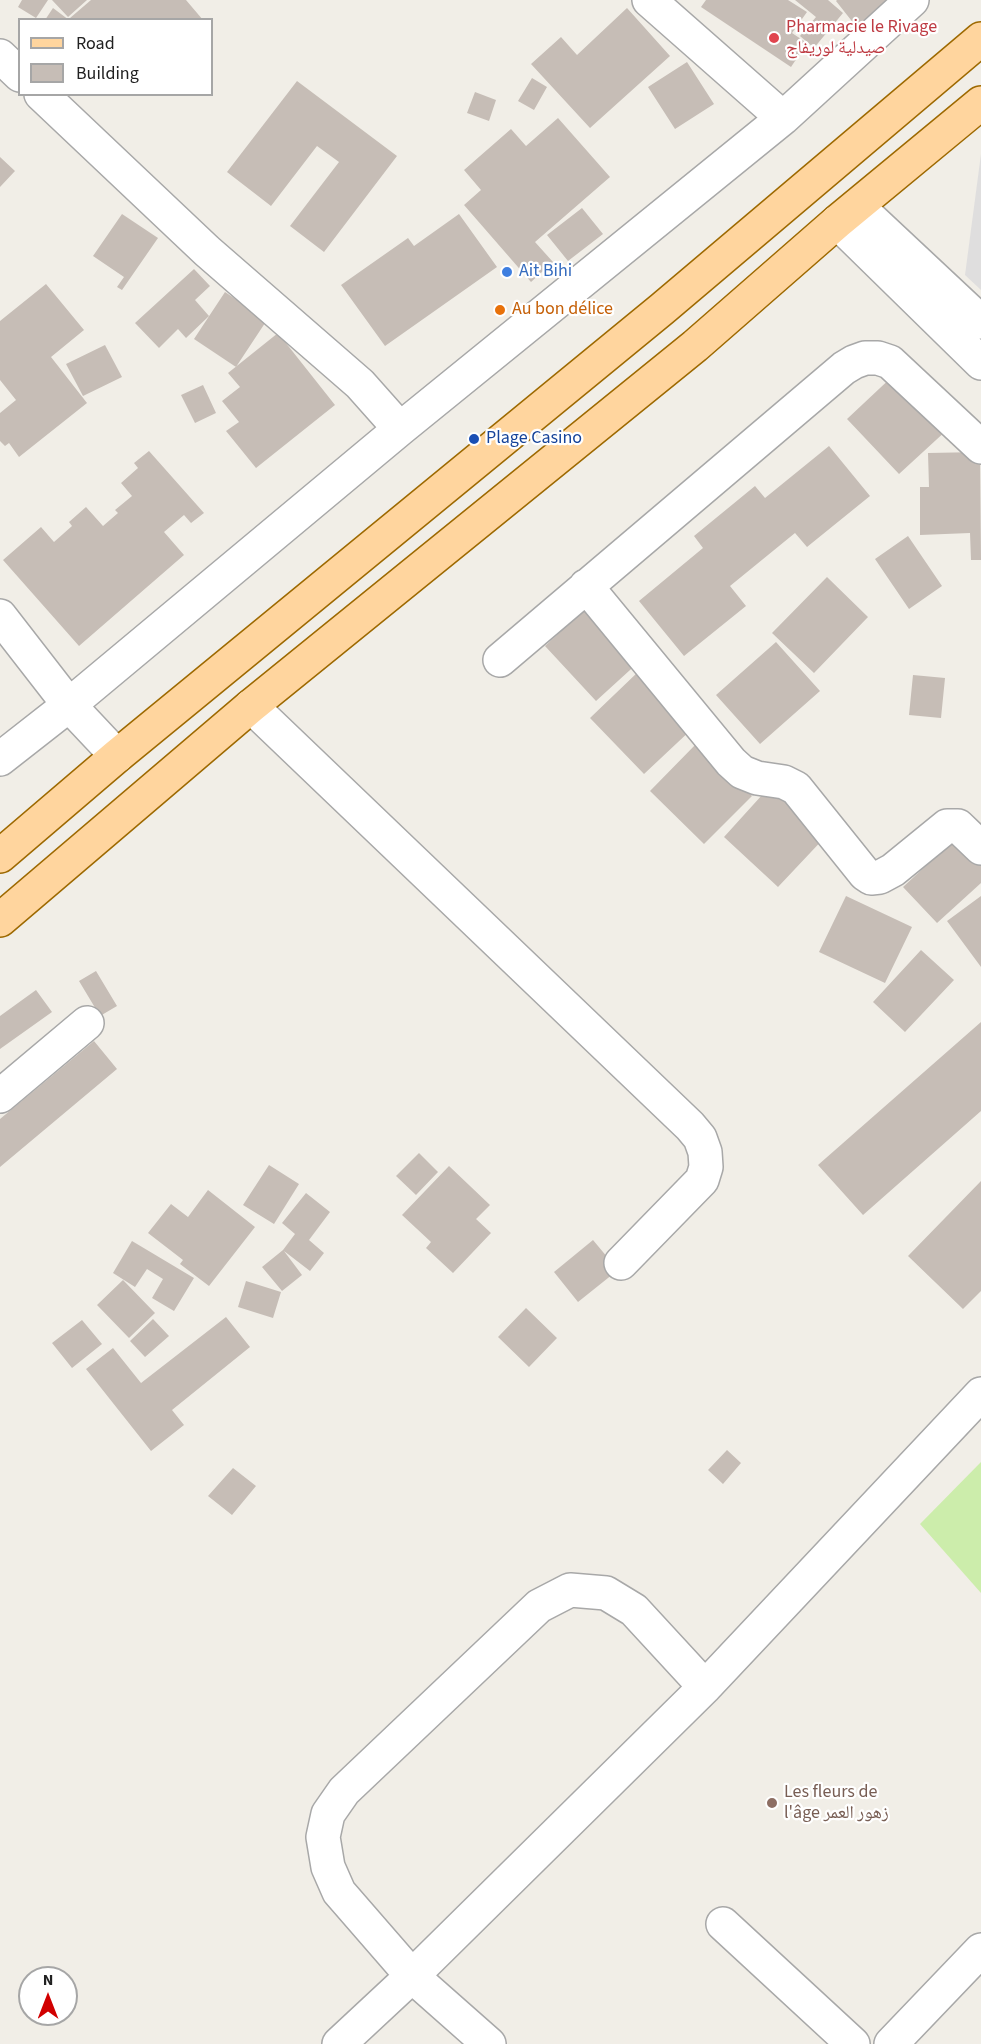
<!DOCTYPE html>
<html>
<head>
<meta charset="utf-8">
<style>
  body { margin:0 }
  #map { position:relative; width:981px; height:2044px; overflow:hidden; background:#f1eee7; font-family:"Source Sans 3",sans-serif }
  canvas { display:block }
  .legend { position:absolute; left:18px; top:18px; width:195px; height:78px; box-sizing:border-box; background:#fff; border:2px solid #a6a6a6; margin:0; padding:8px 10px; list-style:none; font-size:18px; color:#212121 }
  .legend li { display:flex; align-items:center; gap:12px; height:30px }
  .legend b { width:30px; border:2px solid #a6a6a6 }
  .north { position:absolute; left:18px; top:1966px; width:60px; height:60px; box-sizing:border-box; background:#fff; border:2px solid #a6a6a6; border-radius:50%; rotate:0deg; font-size:16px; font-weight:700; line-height:24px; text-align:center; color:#212121 }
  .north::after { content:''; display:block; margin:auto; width:21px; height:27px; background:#d10000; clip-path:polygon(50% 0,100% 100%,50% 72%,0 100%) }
</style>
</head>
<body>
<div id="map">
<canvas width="981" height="2044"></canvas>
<ul class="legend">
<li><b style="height:8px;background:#ffd59e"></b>Road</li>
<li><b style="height:16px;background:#c6bdb6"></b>Building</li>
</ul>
<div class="north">N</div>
</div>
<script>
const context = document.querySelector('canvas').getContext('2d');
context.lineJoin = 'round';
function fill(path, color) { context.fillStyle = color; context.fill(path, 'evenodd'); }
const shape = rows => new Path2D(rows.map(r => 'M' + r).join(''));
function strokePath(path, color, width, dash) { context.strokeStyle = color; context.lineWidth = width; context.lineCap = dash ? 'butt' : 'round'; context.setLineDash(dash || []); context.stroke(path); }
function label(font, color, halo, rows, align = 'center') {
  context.font = font + ' "Source Sans 3","Noto Naskh Arabic",sans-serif'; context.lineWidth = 4.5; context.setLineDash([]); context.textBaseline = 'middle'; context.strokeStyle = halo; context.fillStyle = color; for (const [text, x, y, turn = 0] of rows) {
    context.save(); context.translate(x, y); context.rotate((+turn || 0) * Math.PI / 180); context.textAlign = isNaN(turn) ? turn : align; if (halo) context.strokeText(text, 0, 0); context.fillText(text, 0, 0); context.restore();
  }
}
fill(shape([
  [981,154,981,290,965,275]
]), '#dfdede');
fill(shape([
  [981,1462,981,1593,920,1524]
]), '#ccedab');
fill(shape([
  [22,0,48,0,36,18,18,7],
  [52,0,87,0,68,17],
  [91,0,186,0,203,20,71,20,70,18],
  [706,0,788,0,807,12,792,33,807,43,791,67,701,7],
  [795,0,828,0,843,13,814,48,800,36,816,17],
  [837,0,905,0,862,34,836,1],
  [53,8,69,20,45,20],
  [627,8,670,56,590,128,531,64,561,37,577,55],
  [687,62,714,104,675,129,648,87],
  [532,78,547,87,534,110,518,101],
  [297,81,397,156,324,252,290,226,339,162,317,146,271,206,227,172],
  [475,92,496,100,489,121,467,113],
  [558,118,610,177,535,242,553,262,531,282,464,205,481,190,464,170,511,129,526,146],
  [0,157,15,171,0,187],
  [582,208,603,234,568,261,547,235],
  [122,214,158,238,122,290,117,287,124,277,93,256],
  [459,214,497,267,385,346,341,285,408,238,414,246],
  [194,269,210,286,195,300,209,316,186,338,178,329,159,348,135,323],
  [46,284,84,330,51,357,87,403,19,457,9,443,5,446,0,441,0,413,16,400,0,380,0,321],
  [225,292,267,320,236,367,194,339],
  [278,333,335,405,256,468,226,431,239,422,222,401,240,387,228,373],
  [105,345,122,377,83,396,66,364],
  [896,373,948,429,899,474,847,419],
  [203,385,216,413,195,423,181,395],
  [829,446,870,496,807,547,795,533,730,586,746,606,684,656,639,601,703,548,694,536,755,486,765,498],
  [149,451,204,513,191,523,184,515,164,532,184,555,79,646,3,560,41,527,54,542,72,526,69,522,86,507,103,526,118,513,115,510,132,496,121,483,138,468,134,463],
  [980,452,981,560,971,560,970,533,920,535,920,487,929,487,928,453],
  [908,536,942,586,909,609,875,559],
  [827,577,868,617,814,673,772,633],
  [590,604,641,660,596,701,545,646],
  [776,642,820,691,760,744,716,695],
  [639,671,693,728,644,774,590,718],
  [913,675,945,678,941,718,909,715],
  [697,743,752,796,704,844,650,791],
  [772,784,827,835,778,887,724,837],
  [957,837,981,863,981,883,937,923,903,887],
  [846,896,912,927,885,983,819,952],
  [981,896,981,967,947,921],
  [921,950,954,980,905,1032,873,1002],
  [96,971,117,1006,100,1016,79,981],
  [36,990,52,1012,0,1049,0,1016],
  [981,1022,981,1111,863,1215,818,1165],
  [94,1041,117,1069,0,1167,0,1119],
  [419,1153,438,1172,416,1195,396,1176],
  [269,1165,299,1184,274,1224,243,1205],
  [449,1166,490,1205,476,1219,491,1233,453,1273,426,1248,431,1242,402,1215],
  [981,1181,981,1291,963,1309,908,1256],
  [208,1190,255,1227,209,1286,180,1264,183,1260,148,1233,171,1204,188,1217],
  [306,1193,330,1212,309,1240,324,1253,310,1271,284,1251,302,1275,282,1291,262,1267,283,1250,295,1234,282,1223],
  [593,1240,618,1270,578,1302,554,1272],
  [132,1241,194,1278,174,1311,152,1298,163,1279,147,1269,135,1287,113,1273],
  [123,1280,155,1313,129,1338,97,1305],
  [246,1281,281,1292,273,1318,238,1307],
  [526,1308,557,1338,529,1367,498,1337],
  [226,1317,250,1347,172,1410,184,1425,151,1451,86,1369,113,1348,141,1383],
  [153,1319,169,1336,145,1357,130,1341],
  [82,1320,102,1344,72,1368,52,1343],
  [727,1450,741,1463,723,1484,708,1470],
  [233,1468,256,1486,232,1515,208,1496]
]), '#c6bdb6');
const minor = shape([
  [649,0,783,118],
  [0,56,20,75],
  [41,94,207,251,360,384,400,429],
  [857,206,981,322],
  [837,222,981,363],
  [586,586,731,762,742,772,757,778,784,782,796,788,865,874,871,878,880,877,893,870,947,826,958,826,981,848],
  [0,616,69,705,117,756],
  [500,660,844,368,854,362,865,358,878,358,890,362,981,447],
  [251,706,690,1126,700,1138,705,1152,706,1167,702,1180,621,1263],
  [0,759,69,705,400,429,783,118,912,0],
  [0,1096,87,1023],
  [723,1924,853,2044],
  [339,2044,412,1976,339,1892,328,1867,323,1837,328,1814,344,1791,539,1606,570,1590,606,1593,634,1610,705,1687],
  [489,2044,412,1976,705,1687,981,1394],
  [891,2044,981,1950]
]);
const major = shape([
  [0,856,117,756,662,309,981,39],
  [0,920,251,706,695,346,837,222,981,103]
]);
strokePath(minor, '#a8a8a8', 36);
strokePath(major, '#9d6900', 36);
strokePath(minor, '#fff', 33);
strokePath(major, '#ffd59e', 33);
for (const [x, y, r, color] of [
  [774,38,6,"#e0444e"],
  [507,272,6,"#3f7fe0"],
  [500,310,6,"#e8710a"],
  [474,439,6,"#1a4fb4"],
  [772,1803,6,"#8d6e63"]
]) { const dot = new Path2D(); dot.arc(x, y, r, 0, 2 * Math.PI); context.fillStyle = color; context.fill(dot); strokePath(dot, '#fff', 2); }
label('18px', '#be3a42', '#fff', [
  ["Pharmacie le Rivage",786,28],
  ["صيدلية لوريفاج",786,49]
], 'left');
label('18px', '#366cbe', '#fff', [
  ["Ait Bihi",519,272]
], 'left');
label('18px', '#c56008', '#fff', [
  ["Au bon délice",512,310]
], 'left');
label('18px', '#164399', '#fff', [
  ["Plage Casino",486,439]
], 'left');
label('18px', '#785e54', '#fff', [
  ["Les fleurs de",784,1793],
  ["l'âge زهور العمر",784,1814]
], 'left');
</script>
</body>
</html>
